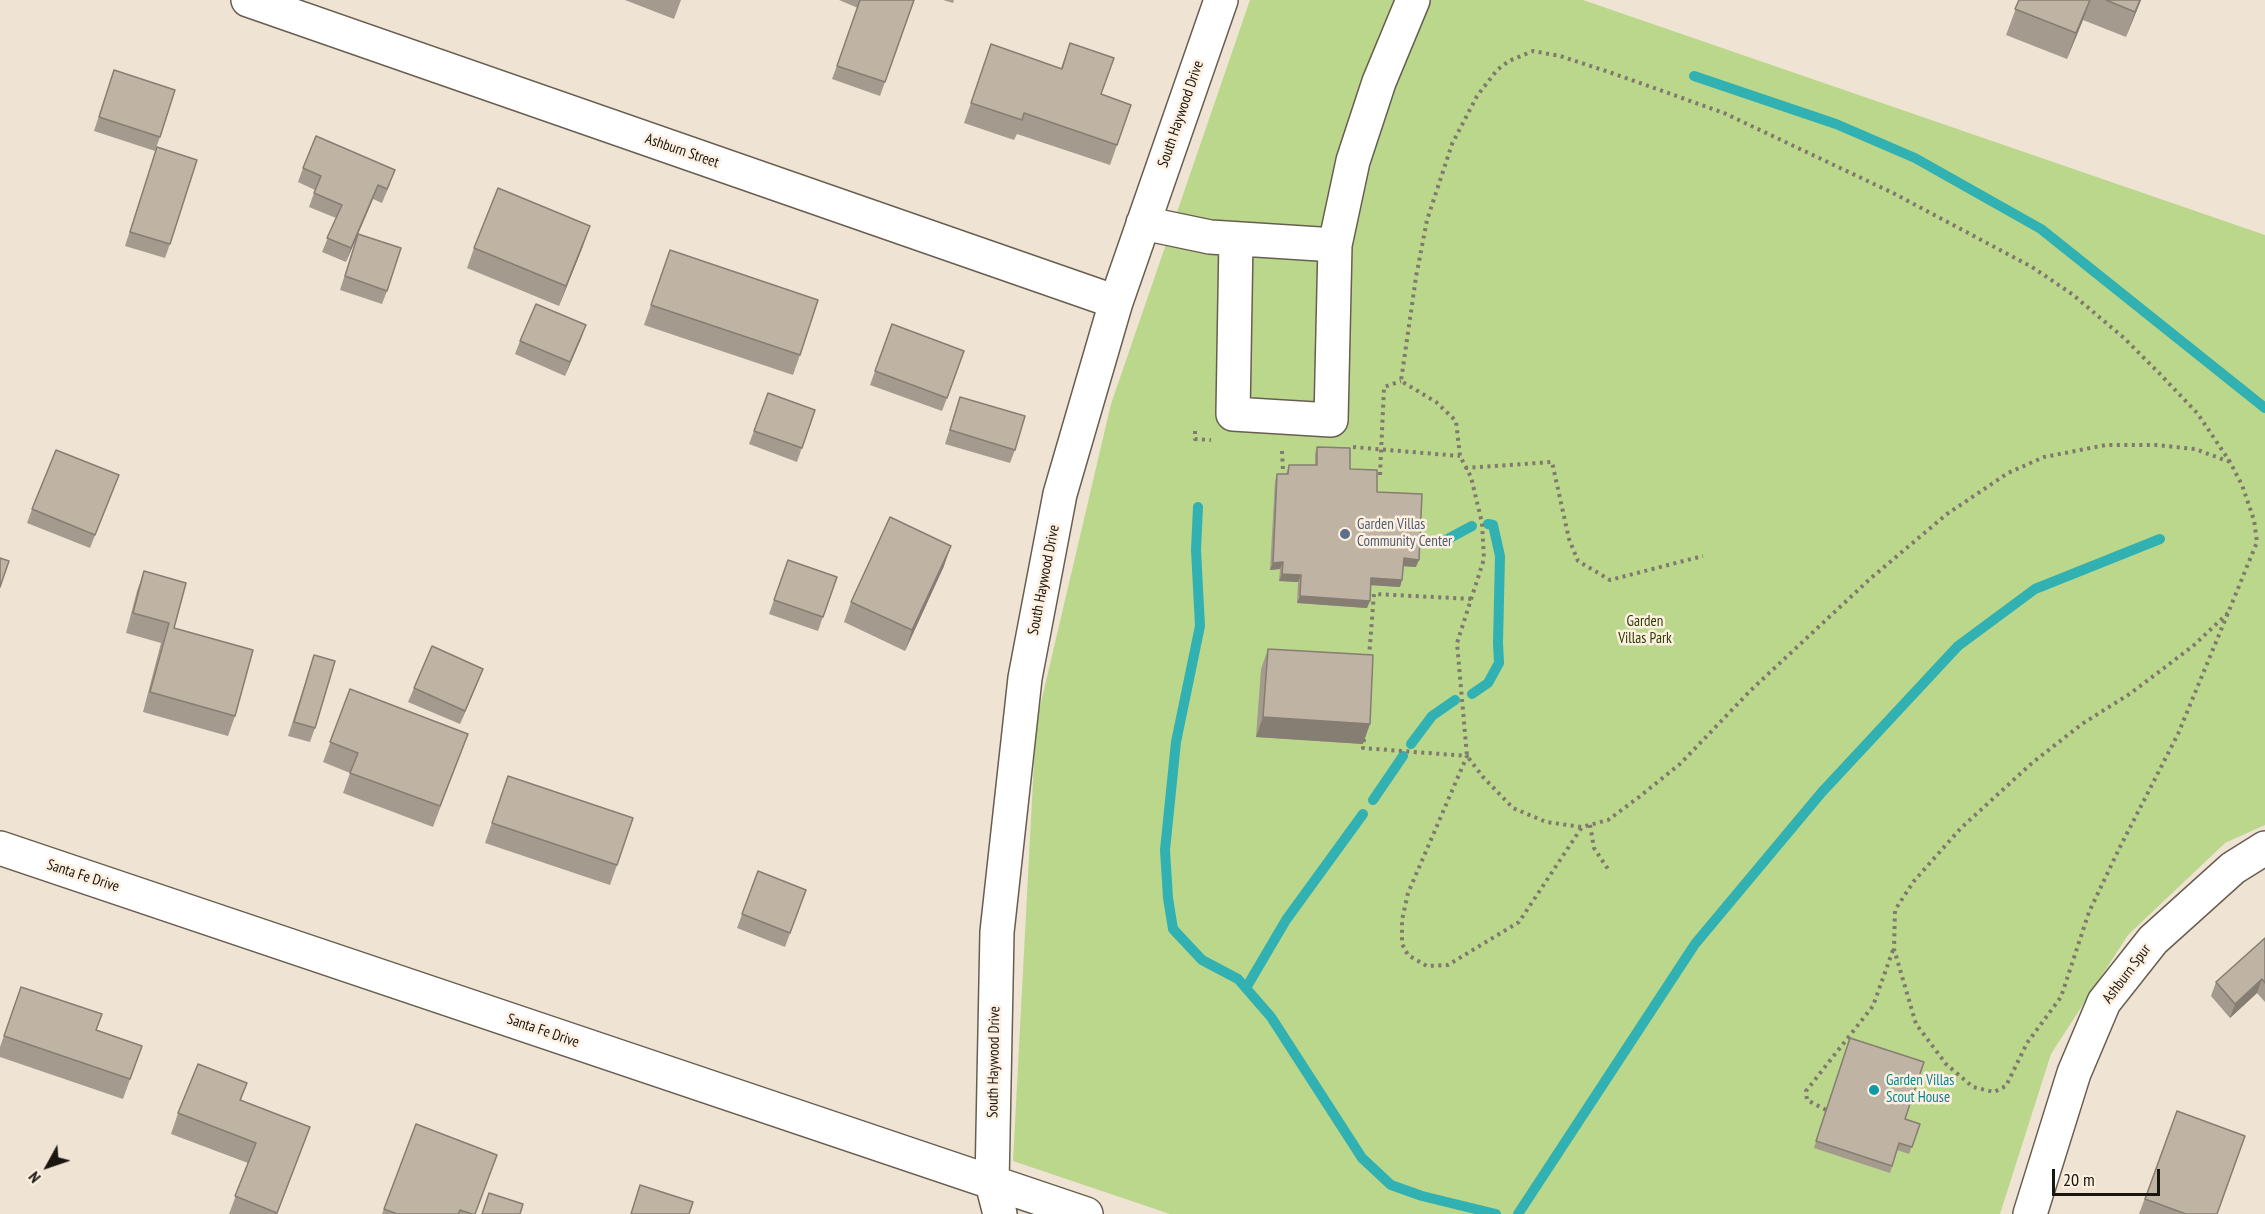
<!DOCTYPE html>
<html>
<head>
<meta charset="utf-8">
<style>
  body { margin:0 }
  #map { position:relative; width:2265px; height:1214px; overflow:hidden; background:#efe3d3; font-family:"PT Sans Narrow",sans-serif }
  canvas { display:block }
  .north { position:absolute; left:18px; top:1136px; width:60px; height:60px; -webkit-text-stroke:4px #fdf0e0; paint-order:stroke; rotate:230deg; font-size:16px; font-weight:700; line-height:24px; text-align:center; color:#19150f }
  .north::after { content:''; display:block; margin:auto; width:21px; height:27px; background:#19150f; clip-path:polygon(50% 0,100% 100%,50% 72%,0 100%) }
  .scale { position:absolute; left:2052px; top:1169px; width:108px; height:27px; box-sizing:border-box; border:3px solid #19150f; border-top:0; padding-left:8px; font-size:18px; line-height:21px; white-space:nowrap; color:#19150f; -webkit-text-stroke:4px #fdf0e0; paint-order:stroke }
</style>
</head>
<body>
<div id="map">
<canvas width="2265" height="1214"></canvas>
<div class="north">N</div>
<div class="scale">20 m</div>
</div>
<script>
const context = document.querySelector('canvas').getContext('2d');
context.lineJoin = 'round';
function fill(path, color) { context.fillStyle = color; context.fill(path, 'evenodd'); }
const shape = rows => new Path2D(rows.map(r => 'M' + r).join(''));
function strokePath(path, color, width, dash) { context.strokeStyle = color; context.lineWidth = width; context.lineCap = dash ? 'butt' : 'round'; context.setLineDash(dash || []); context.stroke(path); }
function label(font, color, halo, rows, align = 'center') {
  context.font = font + ' "PT Sans Narrow",sans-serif'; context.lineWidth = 5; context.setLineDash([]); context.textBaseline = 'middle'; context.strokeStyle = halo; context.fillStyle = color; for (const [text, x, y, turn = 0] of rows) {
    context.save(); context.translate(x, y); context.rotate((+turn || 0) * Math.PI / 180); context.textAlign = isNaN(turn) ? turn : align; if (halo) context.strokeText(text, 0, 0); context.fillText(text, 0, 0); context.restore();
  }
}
fill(shape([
  [1250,0,1583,0,2265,235,2265,825,2225,843,2128,935,2051,1054,2000,1214,1170,1214,1013,1161,1036,724,1111,404]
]), '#bad78b');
strokePath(shape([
  [1694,76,1836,124,1915,158,2041,229,2265,408],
  [1198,507,1196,550,1200,626,1176,742,1165,850,1168,898,1173,929,1202,960,1238,979,1271,1017,1362,1158,1391,1185,1422,1196,1496,1214],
  [1444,541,1472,526],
  [1472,694,1488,683,1499,663,1498,643,1500,556,1493,525,1488,524],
  [1411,744,1432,716,1455,700],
  [1373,800,1403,756],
  [1246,988,1286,920,1363,814],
  [1518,1214,1695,944,1822,792,1958,646,2035,589,2160,539]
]), '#32b1b2', 10);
const minor = shape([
  [248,0,1116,302],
  [1143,223,1210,237,1335,245],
  [1236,239,1233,414,1331,420,1335,245,1353,161,1379,82,1413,0],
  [0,848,1086,1214],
  [1000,1214,992,1183,997,932,1025,678,1060,494,1116,302,1221,0],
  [2030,1214,2074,1073,2104,1002,2153,940,2233,868,2265,848]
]);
strokePath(minor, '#685e50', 36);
strokePath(shape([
  [1195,431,1195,439,1211,440],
  [1353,447,1460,456],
  [1282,451,1283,471],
  [1465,468,1552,462,1569,539,1578,561,1610,580,1703,556],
  [1380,475,1384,387,1401,381],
  [2228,613,2193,646,2131,693,2082,724,2032,763,1961,828,1914,881,1895,910,1894,949,1916,1024,1946,1064,1973,1087,1994,1092,2006,1086,2027,1043,2061,997,2089,912,2119,849,2178,734,2228,613,2257,542,2254,520,2242,485,2230,462,2198,414,2159,373,2124,338,2072,294,2032,267,1893,193,1724,113,1612,73,1560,56,1533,51,1509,61,1497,70,1477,96,1452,144,1427,220,1416,277,1401,381,1436,402,1456,421,1460,456,1471,477,1482,523,1484,559,1457,643,1467,756,1483,777,1513,808,1546,822,1582,827,1608,820,1639,797,1680,764,1751,690,1871,578,1947,514,2008,473,2044,457,2106,445,2156,445,2195,449,2230,462],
  [1369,657,1374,594,1473,599],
  [1364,739,1363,748,1467,756,1408,893,1402,920,1402,944,1408,955,1427,966,1448,965,1519,922,1582,827],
  [1590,825,1594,848,1610,872],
  [1826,1110,1807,1100,1806,1091,1873,1006,1893,950]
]), '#81796e', 4, [3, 4.5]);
strokePath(minor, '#fff', 33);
fill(shape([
  [625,0,681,0,674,19],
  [839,0,914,0,880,96,832,79,858,8],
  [943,0,954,0,953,3],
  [2019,0,2141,0,2126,37,2083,20,2067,59,2006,35],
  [1070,43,1101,94,1117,145,1110,165,1017,134,1014,140,964,123,984,65,1061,68],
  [114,70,160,137,155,151,94,131],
  [157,147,170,244,165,258,125,246],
  [303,168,390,184,382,203,373,199,346,262,322,252,336,218,309,207,315,190,298,182],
  [358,234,387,291,382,304,340,290],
  [583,246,559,306,467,268,474,248],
  [670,250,800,355,793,375,644,325],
  [892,324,947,398,942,411,870,385],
  [586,325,565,376,515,354,520,341],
  [768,393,815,410,797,462,749,444],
  [960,397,1015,450,1010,463,945,444],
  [1317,447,1350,469,1377,492,1416,567,1403,566,1400,587,1371,585,1367,608,1297,603,1298,582,1279,581,1280,569,1270,570,1275,481,1277,474,1286,474,1289,465,1315,465,1315,454],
  [113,489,90,548,27,523,32,509],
  [788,560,837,577,818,631,769,614],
  [944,566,905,651,844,622,851,602],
  [144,571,174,628,235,716,228,736,143,712,161,643,126,633,137,591],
  [1268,649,1363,744,1256,737,1261,669],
  [314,655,315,728,310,742,288,736],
  [483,669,460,724,408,702,414,688],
  [350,689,468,734,433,827,343,793,350,773,323,762],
  [508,776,617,865,610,885,485,843],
  [758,871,806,890,785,947,737,928],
  [2265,938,2265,1002,2257,993,2230,1018,2211,996,2216,982],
  [21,987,96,1030,142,1046,123,1099,0,1057,0,1047],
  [1850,1038,1905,1119,1920,1124,1909,1154,1897,1150,1890,1173,1814,1148],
  [247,1083,241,1100,310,1127,277,1214,229,1214,248,1163,171,1134,178,1113],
  [2177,1111,2217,1214,2139,1214],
  [416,1124,475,1214,382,1214]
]), '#a49a8d');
fill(shape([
  [2090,0,2083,20,2067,59,2076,33],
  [2140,0,2141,0,2126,37,2135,12],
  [378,185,373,199,346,262,351,248],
  [590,226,583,246,559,306,566,286],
  [586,325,581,339,565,376,570,362],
  [951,546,944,566,905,651,912,630],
  [1404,558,1419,560,1416,567,1401,566],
  [1283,562,1280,569,1270,570,1273,563],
  [1282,574,1301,575,1298,582,1279,581],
  [1371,578,1402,580,1400,587,1369,585],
  [1300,596,1370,601,1367,608,1297,603],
  [483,669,478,682,460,724,465,711],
  [1263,717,1370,724,1363,744,1256,737],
  [2262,979,2257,993,2230,1018,2235,1004]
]), '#867d73');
const building = shape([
  [860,0,914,0,885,82,837,66,860,0],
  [2019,0,2090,0,2076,33,2015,9,2019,0],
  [2106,0,2140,0,2135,12,2106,0],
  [1070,43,1114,58,1101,94,1131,105,1117,145,1024,113,1022,120,971,103,991,44,1062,69,1070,43],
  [114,70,175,90,160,137,99,117,114,70],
  [316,136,395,170,387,189,378,185,351,248,327,238,342,205,314,193,321,176,303,168,316,136],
  [157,147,197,160,170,244,130,232,157,147],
  [498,188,590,226,566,286,474,248,498,188],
  [358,234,401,248,387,291,345,276,358,234],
  [670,250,818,300,800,355,651,305,670,250],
  [536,304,586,325,570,362,520,341,536,304],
  [892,324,964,351,947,398,875,371,892,324],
  [768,393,815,410,802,448,754,431,768,393],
  [960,397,1025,416,1015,450,950,430,960,397],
  [1317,447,1350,448,1350,469,1377,470,1377,492,1422,494,1419,560,1404,558,1402,580,1371,578,1370,601,1300,596,1301,575,1282,574,1283,562,1273,563,1277,474,1288,474,1289,465,1317,465,1317,447],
  [56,450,119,475,95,535,32,509,56,450],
  [890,517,951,546,912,630,851,602,890,517],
  [0,558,9,561,0,587,0,558],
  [788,560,837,577,823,617,774,600,788,560],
  [144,571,186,583,174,628,253,650,235,716,150,692,169,623,133,613,144,571],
  [432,646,483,669,465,711,414,688,432,646],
  [1268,649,1373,655,1370,724,1263,717,1268,649],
  [314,655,335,661,315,728,294,722,314,655],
  [350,689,468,734,440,806,350,773,358,753,330,742,350,689],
  [508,776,633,818,617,865,492,823,508,776],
  [758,871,806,890,790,933,742,914,758,871],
  [2265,938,2265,983,2262,979,2235,1004,2216,982,2265,938],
  [21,987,102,1014,96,1030,142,1046,130,1079,4,1036,21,987],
  [1850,1038,1924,1062,1905,1119,1920,1124,1912,1147,1899,1143,1892,1166,1816,1141,1850,1038],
  [198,1064,247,1083,240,1100,310,1127,277,1213,235,1196,256,1143,178,1113,198,1064],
  [2177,1111,2245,1136,2217,1214,2186,1214,2145,1199,2177,1111],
  [416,1124,497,1155,475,1214,472,1214,460,1210,458,1214,397,1214,384,1209,416,1124],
  [640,1185,693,1202,689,1214,631,1214,640,1185],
  [489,1193,523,1204,520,1214,482,1214,489,1193]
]);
fill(building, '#bfb3a4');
strokePath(building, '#867d73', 1.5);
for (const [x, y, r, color] of [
  [1345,534,6,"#5c6f8a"],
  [1874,1090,6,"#0f9aa8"]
]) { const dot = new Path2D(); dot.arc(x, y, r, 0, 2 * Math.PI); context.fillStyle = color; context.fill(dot); strokePath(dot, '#fdf0e0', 2); }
label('15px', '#19150f', '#fdf0e0', [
  ["South Haywood Drive",1181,114,-71],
  ["Ashburn Street",682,151,19],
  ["South Haywood Drive",1044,580,-79],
  ["Santa Fe Drive",83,876,18],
  ["Ashburn Spur",2127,974,-53],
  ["Santa Fe Drive",543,1031,19],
  ["South Haywood Drive",994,1062,-89]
]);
label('15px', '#4e5e75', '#fdf0e0', [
  ["Garden Villas",1357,525],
  ["Community Center",1357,542]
], 'left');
label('15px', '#2d3e04', '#fdf0e0', [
  ["Garden",1645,622],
  ["Villas Park",1645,639]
]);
label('15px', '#0d838f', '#fdf0e0', [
  ["Garden Villas",1886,1081],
  ["Scout House",1886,1098]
], 'left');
</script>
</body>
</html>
